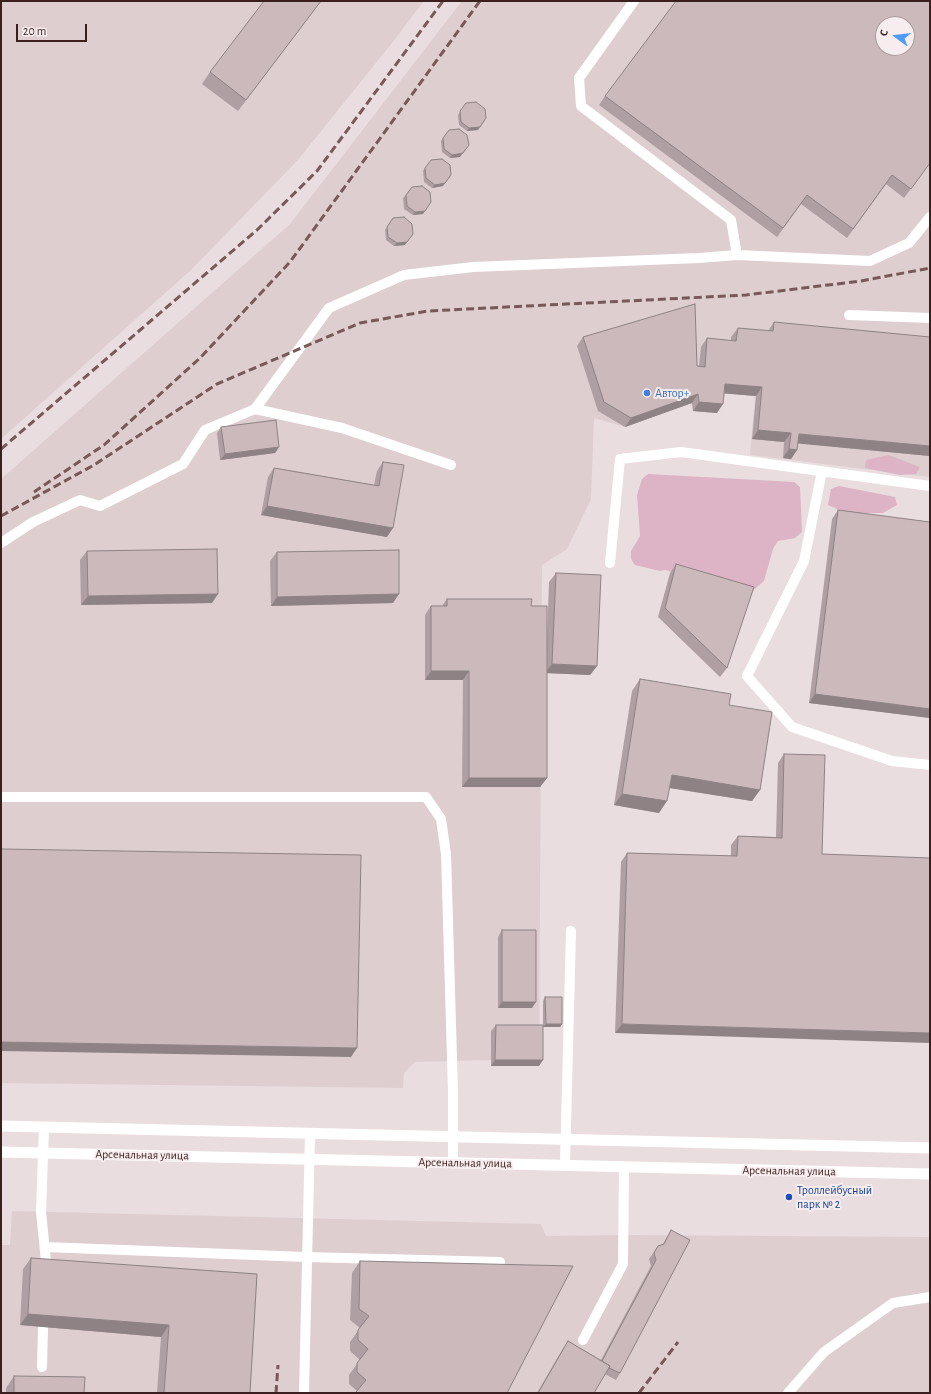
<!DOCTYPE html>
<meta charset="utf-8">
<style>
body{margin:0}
#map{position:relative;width:931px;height:1394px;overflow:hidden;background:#eadddf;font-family:"Alegreya Sans",sans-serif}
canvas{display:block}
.frame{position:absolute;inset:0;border:2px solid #3a1f1e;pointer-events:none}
.north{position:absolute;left:875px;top:16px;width:40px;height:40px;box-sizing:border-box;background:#f7edef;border:1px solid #ab9b9b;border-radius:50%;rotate:285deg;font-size:11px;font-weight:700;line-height:16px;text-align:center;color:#3a1f1e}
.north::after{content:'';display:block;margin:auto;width:14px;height:18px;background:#4c9af9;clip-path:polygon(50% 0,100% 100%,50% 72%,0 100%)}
.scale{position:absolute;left:16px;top:24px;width:71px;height:18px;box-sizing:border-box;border:2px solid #3a1f1e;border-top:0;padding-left:5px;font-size:12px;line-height:14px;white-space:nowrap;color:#3a1f1e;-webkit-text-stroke:3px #f7edef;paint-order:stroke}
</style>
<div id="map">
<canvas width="931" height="1394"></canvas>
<div class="frame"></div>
<div class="north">С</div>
<div class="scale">20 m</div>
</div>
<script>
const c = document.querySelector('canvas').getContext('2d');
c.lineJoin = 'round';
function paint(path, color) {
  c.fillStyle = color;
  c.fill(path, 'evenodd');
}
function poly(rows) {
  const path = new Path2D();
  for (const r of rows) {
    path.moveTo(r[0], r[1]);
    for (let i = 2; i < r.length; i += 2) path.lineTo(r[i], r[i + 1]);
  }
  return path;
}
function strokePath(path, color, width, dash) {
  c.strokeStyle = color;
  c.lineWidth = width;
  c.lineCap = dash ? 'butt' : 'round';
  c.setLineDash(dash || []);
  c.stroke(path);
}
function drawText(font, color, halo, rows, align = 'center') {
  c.font = font + ' "Alegreya Sans",sans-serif';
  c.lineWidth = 4;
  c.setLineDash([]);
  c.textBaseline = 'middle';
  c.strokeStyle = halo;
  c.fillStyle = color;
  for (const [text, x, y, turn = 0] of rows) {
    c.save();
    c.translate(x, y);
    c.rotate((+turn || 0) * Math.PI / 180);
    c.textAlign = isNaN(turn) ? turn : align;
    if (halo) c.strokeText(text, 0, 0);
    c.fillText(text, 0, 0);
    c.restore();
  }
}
const built = poly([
 [1,1,424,1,392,43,297,161,191,270,1,439],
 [462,1,930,1,930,477,750,455,755,396,719,393,717,413,693,411,691,403,625,427,594,418,591,499,567,549,542,565,539,1066,491,1066,491,1060,415,1062,404,1073,403,1088,1,1083,1,479,290,224],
 [883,24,907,24,907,48,883,48],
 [12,1211,541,1224,546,1236,623,1235,930,1237,930,1393,1,1393,1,1245,10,1245]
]);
const green = poly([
 [888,455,920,467,916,474,900,475,865,468,866,460],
 [648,474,794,482,800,487,802,532,795,538,778,541,773,549,764,581,750,593,665,570,660,571,635,565,631,559,631,551,640,536,637,495,642,479],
 [839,486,895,497,897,505,883,513,846,513,828,505,831,489]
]);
const service = poly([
 [634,1,579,78,581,106,731,220,737,255],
 [849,315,930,318],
 [255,409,329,308,404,275,473,267,699,258,737,255,870,261,909,243,930,217],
 [822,471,804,561,747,676,792,727,892,761,930,765],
 [1,543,33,522,80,500,100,506,183,464,205,430,255,409,342,428,451,465],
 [610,563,620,459,681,452,930,486],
 [1,797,426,797,441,819,446,854,453,1092,453,1163],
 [44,1127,41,1212,47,1271],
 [565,1165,571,931],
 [45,1247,306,1257,500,1262],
 [583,1340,623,1264,624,1167],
 [42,1367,43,1327],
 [304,1393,310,1133],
 [788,1393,824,1352,893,1303,930,1297]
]);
const tertiary = poly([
 [1,1126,930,1148],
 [1,1152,930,1174]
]);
const rail = poly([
 [1,449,257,230,317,171,443,1],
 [34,492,104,445,200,358,290,262,480,1],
 [1,516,94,465,217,384,360,323,428,311,746,295,861,281,930,268],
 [276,1393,278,1365],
 [639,1393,678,1342]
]);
const wall = poly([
 [321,1,238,111,202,84,210,72],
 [605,96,930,163,904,198,886,184,847,238,801,204,777,237,599,105],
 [466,103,478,130,467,131,459,125,458,115],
 [443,138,460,157,450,158,442,152,441,141],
 [425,168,443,186,432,188,424,182,423,171],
 [406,195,423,214,413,215,404,209,403,198],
 [393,218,405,245,394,246,386,240,385,230],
 [774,322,930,456,798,443,797,450,791,459,783,458,784,442,752,439,756,396,724,393,717,413,693,411,692,403,625,427,598,411,577,346,583,337,699,366,701,347,707,338,731,341,731,337,738,328,768,331],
 [221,427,279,447,275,453,220,460,217,433],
 [383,462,387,537,261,515,268,477,274,468,374,485,377,471],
 [838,510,930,718,809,703,832,519],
 [87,551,212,603,81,605,80,560],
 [277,552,393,603,271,606,270,561],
 [676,564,727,668,720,677,658,617,670,573],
 [556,573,597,666,590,675,547,673,547,778,540,787,462,787,463,680,425,680,425,615,431,606,442,606,447,599,531,606,547,638,549,582],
 [640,679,729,705,760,790,752,801,670,788,659,813,614,805,632,691],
 [784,754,822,854,615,1033,621,862,627,853,731,856,731,845,738,836,776,837,778,763],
 [502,930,532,1008,498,1008,498,937],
 [545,997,562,1024,560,1027,543,1027,543,1001],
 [496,1025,539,1066,491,1066,491,1031],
 [671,1230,620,1373,616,1380,605,1374,594,1393,537,1393,562,1350,568,1341,601,1360,651,1266,649,1259,658,1246,663,1244],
 [31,1258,257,1274,250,1393,157,1393,161,1337,20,1325,23,1269],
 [360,1261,507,1393,356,1393,357,1391,349,1384,349,1375,360,1360,350,1351,350,1342,360,1328,350,1320,352,1273],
 [14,1376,84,1393,6,1393,6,1388]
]);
const shadedWall = poly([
 [486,118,478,130,467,131,469,128],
 [469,145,460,157,450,158,452,155],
 [451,175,443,186,432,188,435,185],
 [431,202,423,214,413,215,415,212],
 [413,234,405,245,394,246,397,243],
 [725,384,762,387,756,396,719,393],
 [698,394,692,403,625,427,631,418],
 [699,402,723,404,717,413,693,411],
 [758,430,791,433,784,442,752,439],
 [799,434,930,446,930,456,793,443],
 [279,447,275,453,220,460,225,454],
 [789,449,797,450,791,459,783,458],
 [267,506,393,528,387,537,261,515],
 [218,594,212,603,81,605,88,596],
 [399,594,393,603,271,606,277,597],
 [552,664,597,666,590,675,545,673],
 [431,671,469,671,463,680,425,680],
 [815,694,930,709,930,718,809,703],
 [672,775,760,790,752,801,663,787],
 [469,778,547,778,540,787,462,787],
 [622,794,667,801,659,813,614,805],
 [502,1002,536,1002,532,1008,498,1008],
 [546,1024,562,1024,560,1027,543,1027],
 [622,1024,930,1033,930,1043,615,1033],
 [1,1042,357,1048,351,1057,1,1051],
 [495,1060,543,1060,539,1066,491,1066],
 [28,1314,169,1325,161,1337,20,1325]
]);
const building = poly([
 [264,1,321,1,246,100,210,72,264,1],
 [676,1,930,1,930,163,911,189,892,175,853,229,807,195,783,228,605,96,676,1],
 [883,24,907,24,907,48,883,48,883,24],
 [476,102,485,109,486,118,480,127,469,128,461,122,460,111,466,103,476,102],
 [459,129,467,135,469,145,463,153,452,155,444,149,443,138,449,130,459,129],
 [442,159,450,165,451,175,445,183,435,185,426,178,425,168,431,160,442,159],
 [422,186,430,192,431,202,425,211,415,212,407,206,406,195,412,187,422,186],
 [404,217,412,224,413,234,407,242,397,243,388,237,387,227,393,218,404,217],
 [695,304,697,366,705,367,707,338,736,341,738,328,773,331,774,322,930,337,930,446,799,434,797,450,789,449,791,433,758,430,762,387,725,384,723,404,699,402,698,394,631,418,604,402,583,337,695,304],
 [276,420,279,447,225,454,221,427,276,420],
 [383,462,404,465,393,528,267,506,274,468,379,486,383,462],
 [838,510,930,522,930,709,815,694,838,510],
 [217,549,218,594,88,596,87,551,217,549],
 [399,550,399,594,277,597,277,552,399,550],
 [676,564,754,587,727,668,665,608,676,564],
 [556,573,601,575,597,666,552,664,556,573],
 [447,599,532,599,531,606,547,606,547,778,469,778,469,671,431,671,431,606,447,606,447,599],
 [640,679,731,694,729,705,772,712,760,790,672,775,667,801,622,794,640,679],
 [784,754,825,755,822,854,930,858,930,1033,622,1024,627,853,737,856,738,836,782,838,784,754],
 [1,849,361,855,357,1048,1,1042,1,849],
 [502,930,536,930,536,1002,502,1002,502,930],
 [545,997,562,997,562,1024,546,1024,545,997],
 [496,1025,543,1025,543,1060,495,1060,496,1025],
 [671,1230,690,1240,620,1373,609,1368,610,1366,602,1361,656,1260,654,1253,658,1246,664,1244,671,1230],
 [31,1258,257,1274,250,1393,164,1393,169,1325,28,1314,31,1258],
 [360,1261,573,1266,507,1393,356,1393,356,1392,366,1380,357,1372,357,1363,368,1349,358,1340,358,1330,369,1316,359,1309,360,1261],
 [568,1341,610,1366,594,1393,538,1393,568,1341],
 [14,1376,85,1377,84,1393,14,1393,14,1376]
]);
const markers = [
 [647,393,4,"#3f7fe0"],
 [789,1197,4,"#1a4fb4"]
];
const shopNames = [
 ["Автор+",655,393]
];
const streetNames = [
 ["Арсенальная улица",142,1155,1],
 ["Арсенальная улица",465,1163,1],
 ["Арсенальная улица",789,1171,1]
];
const transitNames = [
 ["Троллейбусный",797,1190],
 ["парк № 2",797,1204]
];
paint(built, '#deced0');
paint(green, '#ddb4c5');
strokePath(service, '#fff', 10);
strokePath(tertiary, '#fff', 11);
strokePath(rail, '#765958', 3, [8, 4]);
paint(wall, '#af9fa2');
paint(shadedWall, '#8e8284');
paint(building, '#cbb9bc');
strokePath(building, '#8e8284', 1);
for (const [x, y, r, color] of markers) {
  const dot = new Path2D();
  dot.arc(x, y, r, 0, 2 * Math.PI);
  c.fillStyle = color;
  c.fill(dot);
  strokePath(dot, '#f7edef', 1.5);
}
drawText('12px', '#366cbe', '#f7edef', shopNames, 'left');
drawText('12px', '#3a1f1e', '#f7edef', streetNames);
drawText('12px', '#164399', '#f7edef', transitNames, 'left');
</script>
